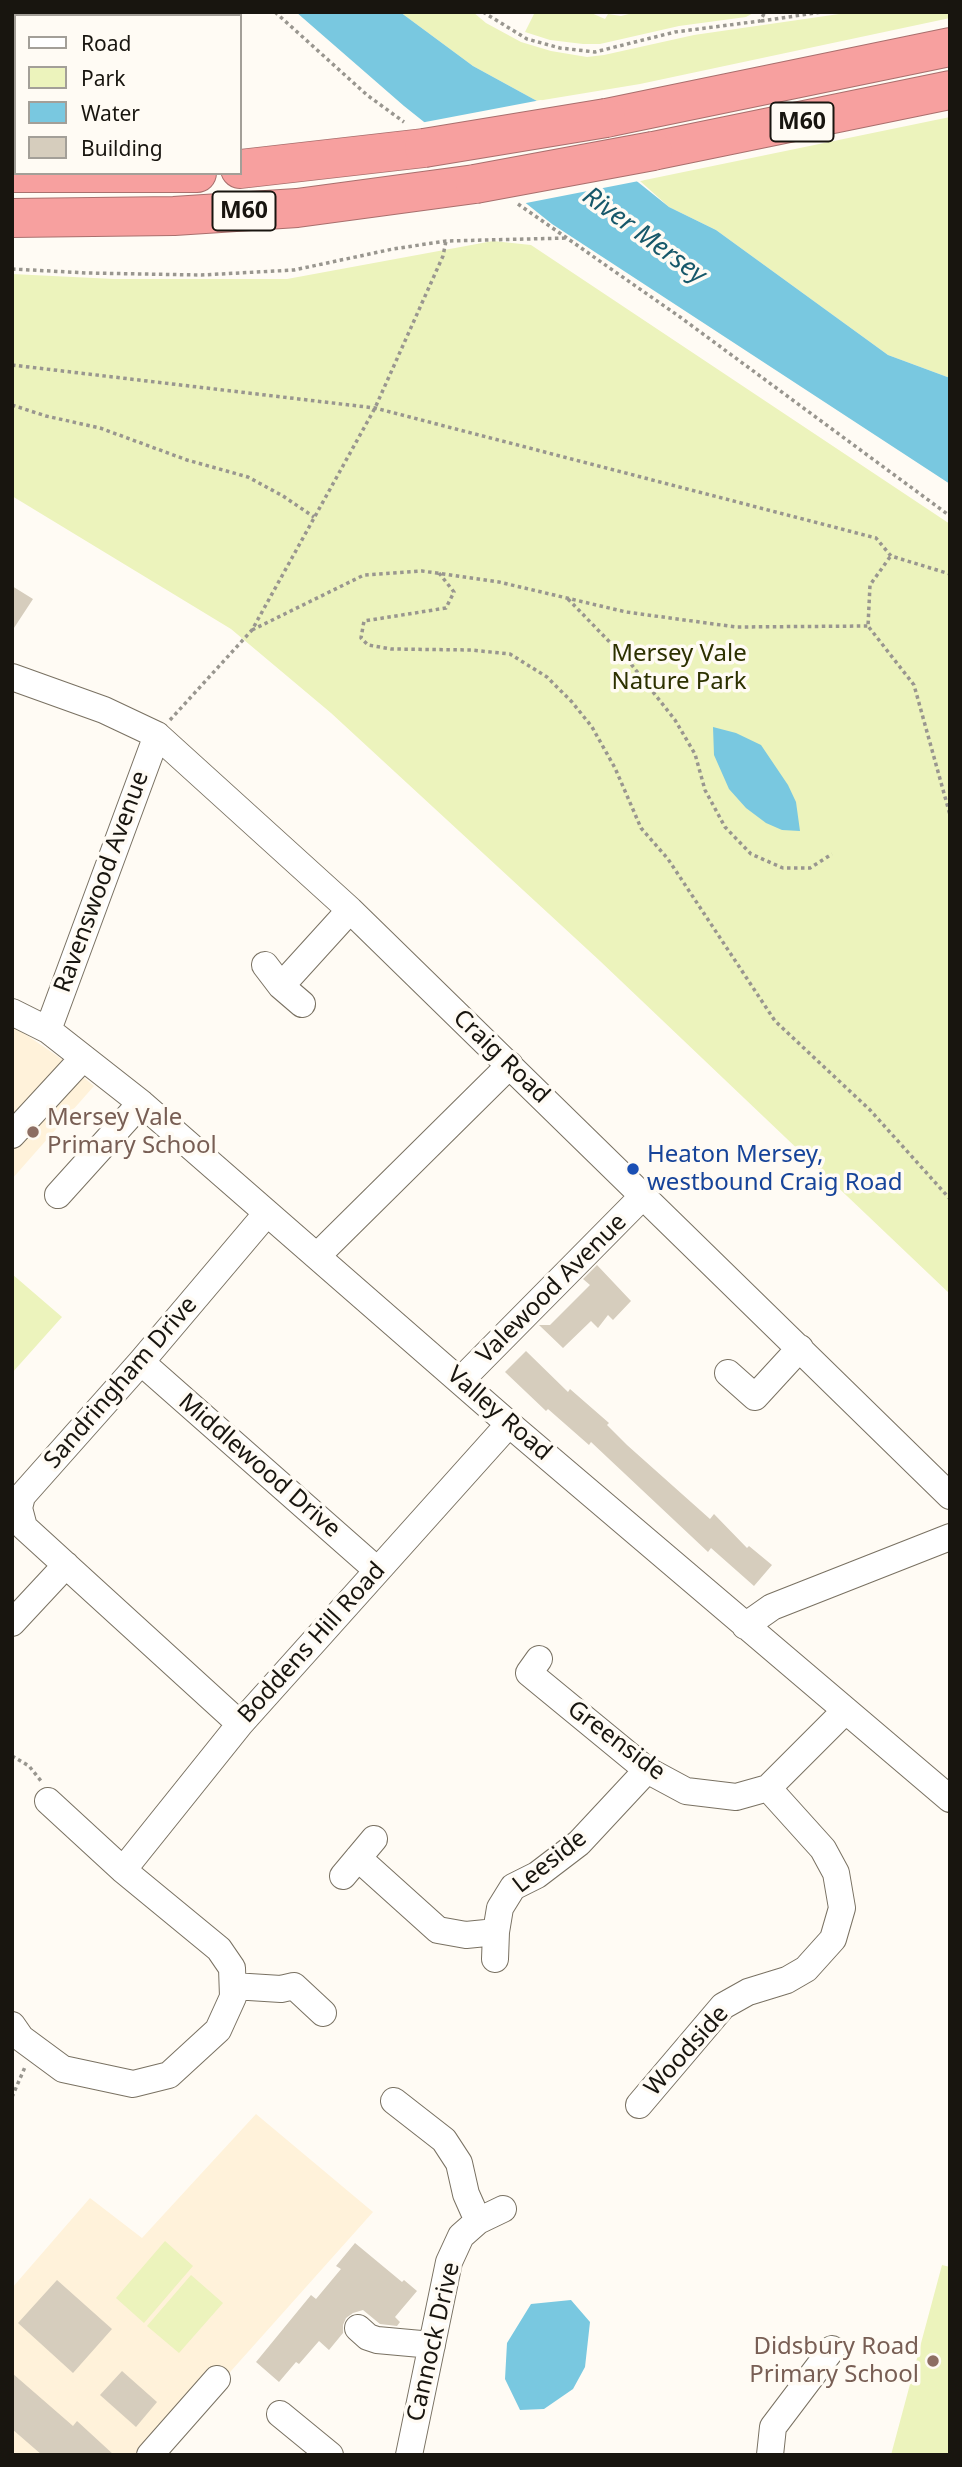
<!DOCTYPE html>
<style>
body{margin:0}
#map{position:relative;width:962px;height:2467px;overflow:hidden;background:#fffbf4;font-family:"Noto Sans",sans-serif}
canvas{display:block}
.frame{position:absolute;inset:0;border:14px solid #18150f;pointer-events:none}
.legend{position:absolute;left:14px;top:14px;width:228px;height:161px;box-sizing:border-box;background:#fffbf4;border:2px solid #a39f98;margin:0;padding:9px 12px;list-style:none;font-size:21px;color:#18150f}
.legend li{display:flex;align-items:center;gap:14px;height:35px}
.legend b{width:35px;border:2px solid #a39f98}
</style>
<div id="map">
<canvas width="962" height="2467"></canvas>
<div class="frame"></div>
<ul class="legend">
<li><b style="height:9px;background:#fff"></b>Road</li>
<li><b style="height:19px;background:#ecf3bc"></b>Park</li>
<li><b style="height:19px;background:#79c8e0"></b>Water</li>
<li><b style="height:19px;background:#d6cdbd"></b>Building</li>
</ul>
</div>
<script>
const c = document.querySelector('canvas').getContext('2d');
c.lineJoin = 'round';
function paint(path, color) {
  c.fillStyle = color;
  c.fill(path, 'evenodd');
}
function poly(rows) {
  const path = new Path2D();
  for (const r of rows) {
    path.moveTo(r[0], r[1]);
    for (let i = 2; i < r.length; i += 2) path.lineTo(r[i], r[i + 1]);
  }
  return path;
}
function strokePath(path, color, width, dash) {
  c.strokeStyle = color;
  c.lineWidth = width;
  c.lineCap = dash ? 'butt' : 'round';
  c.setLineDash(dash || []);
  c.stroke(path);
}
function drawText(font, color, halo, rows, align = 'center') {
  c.font = font + ' "Noto Sans",sans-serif';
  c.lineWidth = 7;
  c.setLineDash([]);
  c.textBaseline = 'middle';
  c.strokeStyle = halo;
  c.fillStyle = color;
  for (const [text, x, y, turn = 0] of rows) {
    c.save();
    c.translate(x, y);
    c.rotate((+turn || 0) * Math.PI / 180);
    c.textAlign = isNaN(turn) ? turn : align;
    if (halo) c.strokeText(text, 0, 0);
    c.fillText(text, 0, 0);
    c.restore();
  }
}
const built = poly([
 [12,12,150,12,150,16,16,16,16,115,12,115],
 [12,1025,63,1060,94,1086,12,1179],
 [256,2114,373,2212,156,2455,12,2455,12,2288,90,2198,142,2238]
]);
const green = poly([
 [400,12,473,12,486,23,521,42,551,51,587,57,604,55,694,35,853,12,950,12,950,18,640,84,537,101,473,66],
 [535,12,589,12,605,19,608,14,621,16,637,12,755,12,746,17,679,26,600,44,583,44,550,40,525,32],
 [950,117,950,378,888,355,716,230,669,207,640,181],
 [493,241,531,245,950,524,950,1294,600,961,331,713,231,629,12,496,12,274,114,279,287,279],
 [12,1274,62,1317,12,1373],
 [165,2241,193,2266,144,2323,116,2298],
 [942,2265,950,2267,950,2455,891,2455],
 [191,2275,223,2303,179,2353,147,2326]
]);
const water = poly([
 [296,12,400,12,473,66,537,101,669,207,716,230,888,355,950,378,950,484,552,224,404,106],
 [713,727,736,733,761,745,788,785,796,802,800,831,782,830,766,823,746,808,729,789,714,755],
 [571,2300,590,2322,585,2367,573,2389,544,2409,520,2410,505,2379,507,2343,531,2304]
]);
const pier = poly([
 [541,100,644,180,521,204,420,123]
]);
const building = poly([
 [12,586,33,599,12,631],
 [597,1265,631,1301,613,1320,608,1315,598,1328,591,1321,563,1348,539,1325,550,1325,590,1285,583,1279],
 [526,1351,568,1392,570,1389,609,1423,607,1425,627,1445,710,1519,714,1514,747,1548,749,1546,772,1565,754,1586,711,1548,708,1552,591,1442,589,1445,548,1409,546,1411,505,1372],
 [355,2243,402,2282,404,2280,417,2291,395,2317,400,2322,397,2326,380,2324,363,2310,353,2313,346,2318,343,2325,343,2333,329,2350,319,2341,299,2364,296,2362,279,2382,256,2362,311,2295,316,2299,341,2269,336,2266],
 [57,2280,112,2329,73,2373,18,2323],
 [122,2371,157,2402,136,2427,100,2395],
 [12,2373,73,2426,77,2421,114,2455,42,2455,12,2429]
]);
const path = poly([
 [275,12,367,95,404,122],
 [483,12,527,39,560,48,595,52,675,32,760,21,765,12],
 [761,21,822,12],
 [518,204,680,317,950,516],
 [12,269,87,273,201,275,294,270,393,249,446,241,567,238],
 [12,365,375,408,876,538,891,556,950,574],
 [12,405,46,416,100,428,187,460,248,477,283,496,314,517],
 [890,557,870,585,868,626,914,685,950,815],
 [439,573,454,592,446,608,364,621,361,638,368,645,391,649,471,650,510,654,547,677,572,702,592,727,615,768,641,828,668,859,775,1021,870,1110,950,1199],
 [568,599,631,664,675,720,695,754,705,790,725,827,751,854,783,868,810,868,832,854],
 [252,630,364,575,422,571,499,582,626,612,736,627,868,626],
 [170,720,252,630,375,408,443,256,446,241],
 [12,1756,29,1766,41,1781],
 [12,2097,25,2067]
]);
const minor = poly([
 [12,677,104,710,157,735,350,910,950,1496],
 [265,965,281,986,302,1004],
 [281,986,350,910],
 [12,1012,48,1030,141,1103,509,1424,950,1799],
 [48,1030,157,735],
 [12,1135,83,1058],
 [58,1195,141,1103],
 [317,1256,510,1065],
 [141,1362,377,1570],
 [728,1373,755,1397,800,1348],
 [460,1381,643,1196],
 [12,1623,66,1565],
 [745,1626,772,1607,950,1537],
 [539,1659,529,1673,647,1770,686,1791,736,1797,768,1788,845,1711],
 [240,1724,24,1527,19,1508,22,1496,141,1362,267,1213],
 [358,1858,438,1930,466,1935,496,1932,500,1908,513,1887,537,1875,579,1843,647,1770],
 [123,1870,240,1724,509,1424],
 [343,1876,374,1839],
 [495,1959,496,1932],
 [233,1986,281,1989,294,1986,323,2013],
 [12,2025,21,2038,63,2069,133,2084,169,2075,218,2030,233,1997,232,1968,219,1949,123,1870,48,1801],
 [394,2101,444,2140,459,2163,466,2194,478,2221,461,2236,449,2262,409,2455],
 [639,2105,723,2006,748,1992,787,1980,806,1969,833,1939,842,1908,836,1873,823,1849,768,1788],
 [478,2221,503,2209],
 [358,2328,368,2337,377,2340,432,2345],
 [280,2414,330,2455],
 [150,2455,217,2379],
 [770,2455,773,2427,832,2349]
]);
const highway = poly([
 [606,118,950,47],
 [653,151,950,90],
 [240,169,424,148],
 [12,173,197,173],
 [12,218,174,216,297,208,475,184]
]);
const highwayBridge = poly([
 [424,148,606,118],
 [475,184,653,151]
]);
const markers = [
 [33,1132,7,"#8d6e63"],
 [633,1169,7,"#1a4fb4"],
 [933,2361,7,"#8d6e63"]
];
const shields = [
 [802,122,63],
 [244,211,63]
];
const shieldNames = [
 ["M60",802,122],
 ["M60",244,211]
];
const parkNames = [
 ["Mersey Vale",679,654],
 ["Nature Park",679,682]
];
const streetNames = [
 ["Ravenswood Avenue",102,882,-70],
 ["Craig Road",501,1057,44],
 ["Valewood Avenue",552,1289,-45],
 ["Sandringham Drive",121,1383,-49],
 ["Valley Road",499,1414,41],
 ["Middlewood Drive",259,1466,41],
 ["Boddens Hill Road",312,1643,-48],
 ["Greenside",616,1741,37],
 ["Leeside",550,1862,-38],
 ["Woodside",687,2051,-48],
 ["Cannock Drive",434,2342,-77]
];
const educationNames = [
 ["Mersey Vale",47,1118],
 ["Primary School",47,1146],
 ["Didsbury Road",919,2347,"right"],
 ["Primary School",919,2375,"right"]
];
const transitNames = [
 ["Heaton Mersey,",647,1155],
 ["westbound Craig Road",647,1183]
];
const waterNames = [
 ["River Mersey",644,236,36]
];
paint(built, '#fff2da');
paint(green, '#ecf3bc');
paint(water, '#79c8e0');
paint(pier, '#fffbf4');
paint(building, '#d6cdbd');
strokePath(minor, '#797162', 28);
strokePath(highway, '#a96f6d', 40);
strokePath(path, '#99968f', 3.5, [3.5, 3.5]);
strokePath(minor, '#fff', 26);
strokePath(highway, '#f7a09f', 38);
strokePath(highwayBridge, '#a96f6d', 40, []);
strokePath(highwayBridge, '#f7a09f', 38);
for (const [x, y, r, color] of markers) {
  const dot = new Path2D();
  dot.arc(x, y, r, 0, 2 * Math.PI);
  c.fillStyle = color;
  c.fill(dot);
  strokePath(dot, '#fffbf4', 2.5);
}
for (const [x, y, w] of shields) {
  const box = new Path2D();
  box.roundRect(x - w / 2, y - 19.5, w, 39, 5);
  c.fillStyle = '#fffbf4';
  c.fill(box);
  strokePath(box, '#18150f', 2);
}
drawText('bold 23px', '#18150f', null, shieldNames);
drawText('24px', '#2d3100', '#fffbf4', parkNames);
drawText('24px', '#18150f', '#fffbf4', streetNames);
drawText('24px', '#785e54', '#fffbf4', educationNames, 'left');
drawText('24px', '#164399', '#fffbf4', transitNames, 'left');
drawText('italic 26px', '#17586a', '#fffbf4', waterNames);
</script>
